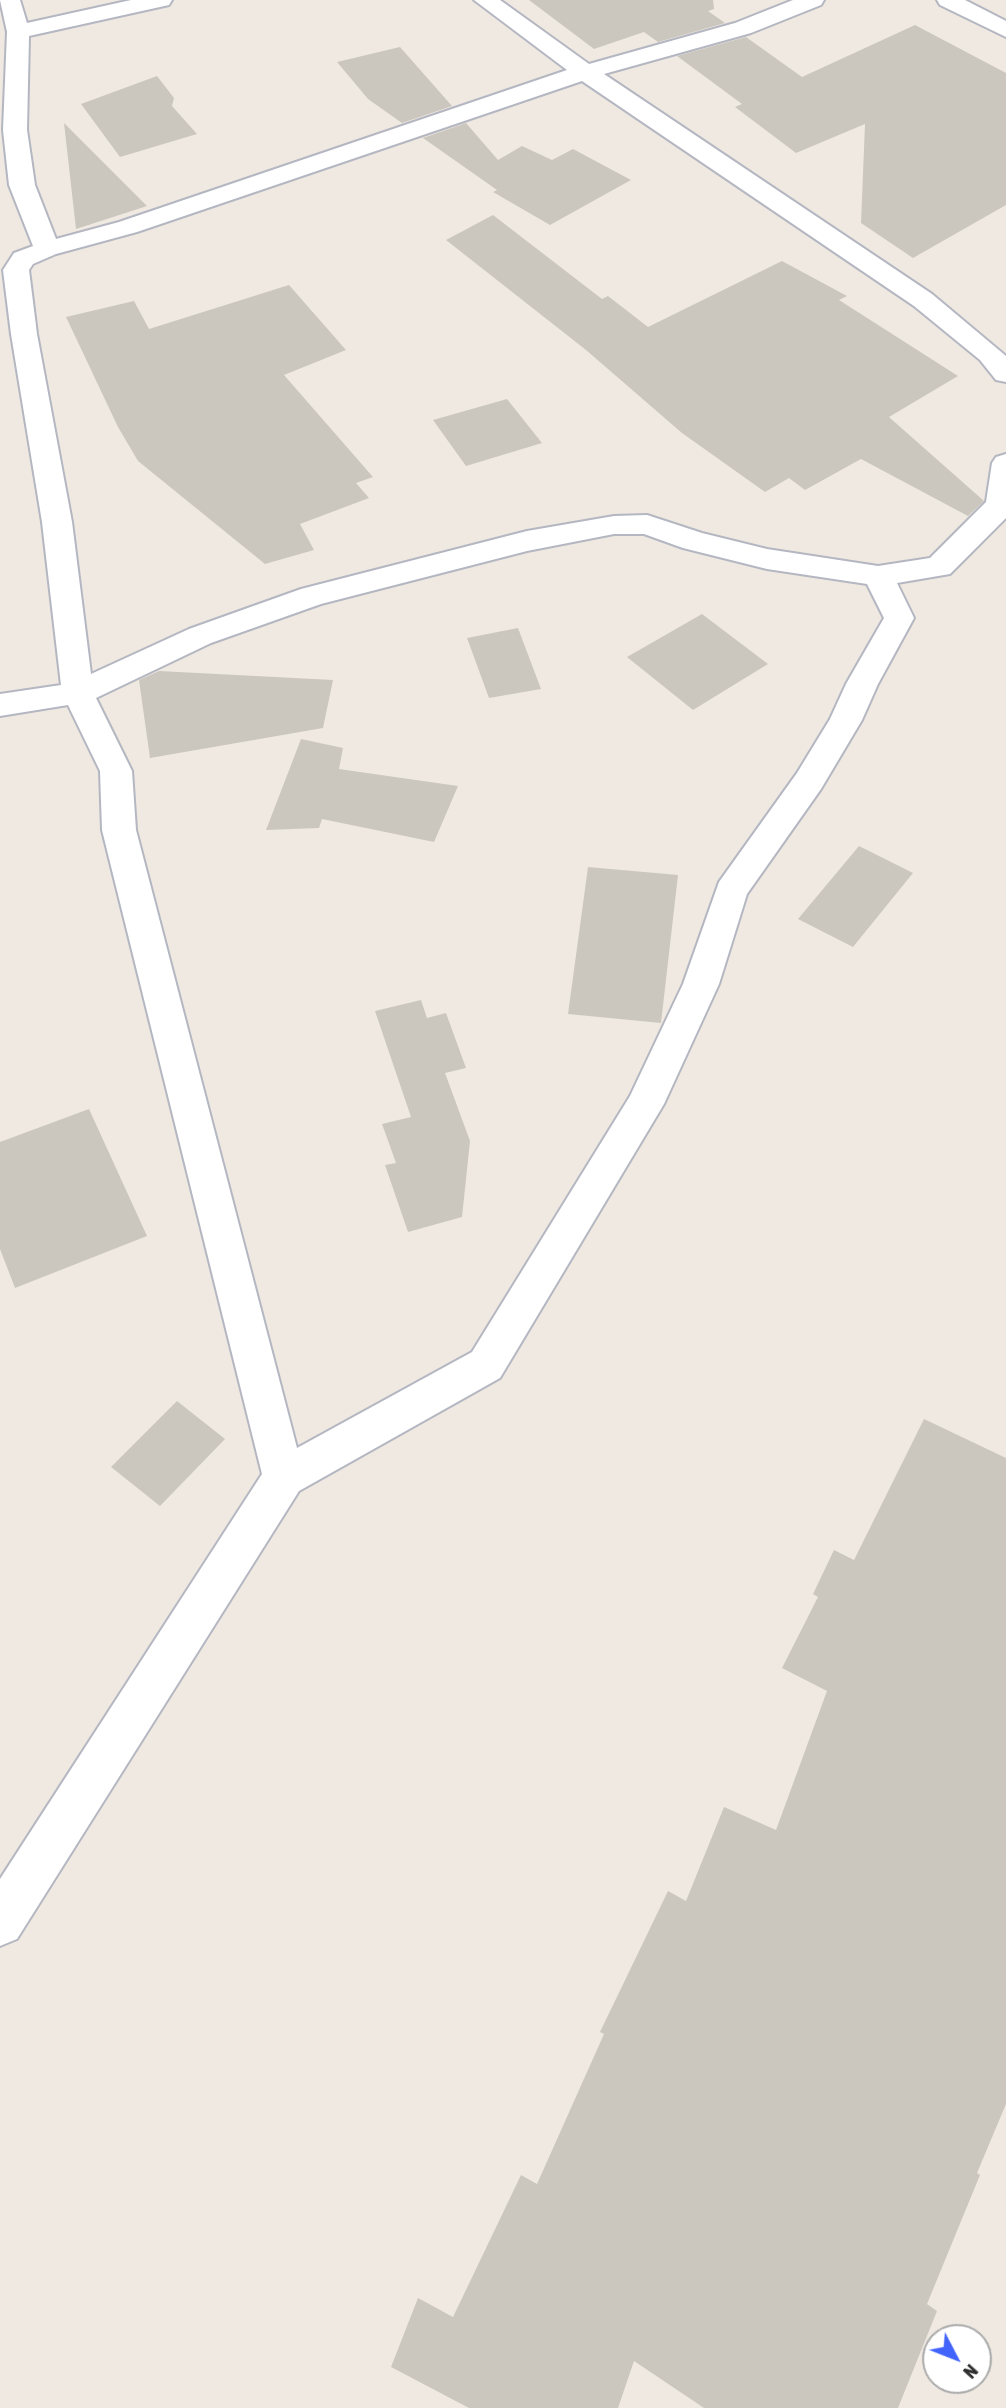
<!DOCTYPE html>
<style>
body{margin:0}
#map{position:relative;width:1006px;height:2408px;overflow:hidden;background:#efe9e1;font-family:"Asap Condensed",sans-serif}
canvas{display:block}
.north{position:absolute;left:922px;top:2324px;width:70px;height:70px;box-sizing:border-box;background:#fff;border:2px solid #ababab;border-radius:50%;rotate:132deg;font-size:19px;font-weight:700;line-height:28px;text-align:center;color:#2e2e2e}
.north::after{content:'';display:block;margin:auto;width:24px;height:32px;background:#4264fb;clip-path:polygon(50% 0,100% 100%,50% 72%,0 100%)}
</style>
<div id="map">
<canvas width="1006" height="2408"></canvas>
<div class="north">N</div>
</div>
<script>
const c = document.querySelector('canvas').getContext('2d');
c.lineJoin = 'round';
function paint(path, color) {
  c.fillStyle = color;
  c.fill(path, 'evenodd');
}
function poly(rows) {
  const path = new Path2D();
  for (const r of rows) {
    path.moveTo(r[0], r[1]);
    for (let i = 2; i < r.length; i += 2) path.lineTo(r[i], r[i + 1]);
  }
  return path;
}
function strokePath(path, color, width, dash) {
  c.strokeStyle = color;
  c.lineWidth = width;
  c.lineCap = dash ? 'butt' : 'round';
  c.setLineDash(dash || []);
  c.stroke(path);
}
const building = poly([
 [529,0,713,0,714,9,708,11,725,23,658,42,644,32,594,49],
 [915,25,1006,73,1006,205,913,258,861,223,865,124,796,153,735,107,742,104,677,56,746,37,802,77],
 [400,47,452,106,402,123,368,99,337,62],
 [157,76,174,98,172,106,197,134,120,157,81,104],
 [64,123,147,206,76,229],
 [466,123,498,160,522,146,552,160,573,149,631,180,550,225,493,192,497,190,423,138],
 [493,215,602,299,608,296,648,327,782,261,847,296,839,300,958,376,889,417,984,501,968,516,861,459,805,490,789,478,765,492,682,433,586,350,446,240],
 [289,285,346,350,284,375,373,477,356,483,369,498,300,524,314,550,265,564,138,461,118,427,66,317,134,301,149,329],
 [507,399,542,443,466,466,433,420],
 [702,614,768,664,693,710,627,657],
 [518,628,541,689,489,698,467,638],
 [159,671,333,680,323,728,150,758,139,680],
 [301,739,343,748,339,769,458,786,434,842,322,819,319,828,266,830],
 [859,846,913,873,853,947,798,919],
 [588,867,678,875,661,1023,568,1014],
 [421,1000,427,1018,446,1013,466,1068,445,1073,470,1141,462,1217,408,1232,385,1165,396,1163,382,1124,411,1117,375,1011],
 [89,1109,147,1236,15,1288,0,1249,0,1142],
 [177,1401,225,1439,160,1506,111,1467],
 [924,1419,1006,1458,1006,2104,977,2173,980,2175,927,2304,937,2311,898,2408,704,2408,634,2361,618,2408,469,2408,391,2367,418,2298,453,2317,521,2175,537,2184,604,2034,600,2032,668,1891,686,1901,724,1807,776,1830,827,1691,782,1668,818,1597,813,1594,834,1550,854,1560]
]);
const minor = poly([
 [0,0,20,0,27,23,131,0,172,0,169,5,29,36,27,130,35,185,56,239,119,222,567,70,474,0,500,0,589,64,735,23,793,0,824,0,821,5,751,33,604,74,932,294,1006,356,1006,382,996,380,980,360,914,306,582,81,137,232,56,254,33,264,29,270,37,334,72,522,91,674,189,629,301,589,527,531,614,516,647,515,702,533,767,549,878,566,930,558,986,502,992,463,996,457,1006,454,1006,518,950,574,897,583,914,618,878,684,862,720,821,789,747,894,719,984,664,1104,500,1378,299,1491,17,1939,0,1946,0,1879,262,1474,102,830,100,771,68,705,0,716,0,694,61,685,42,522,11,334,3,270,14,253,33,246,9,185,3,130,7,32,0,0],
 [614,534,644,534,683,548,767,569,867,584,884,618,846,684,830,719,797,773,719,882,683,984,630,1096,472,1352,297,1448,136,830,132,771,96,698,211,643,321,604,527,551,614,534],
 [937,0,965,0,1006,21,1006,37,940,5,937,0]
]);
paint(building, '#cbc7bf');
strokePath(minor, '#b4b7c1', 4);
paint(minor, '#fff');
</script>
